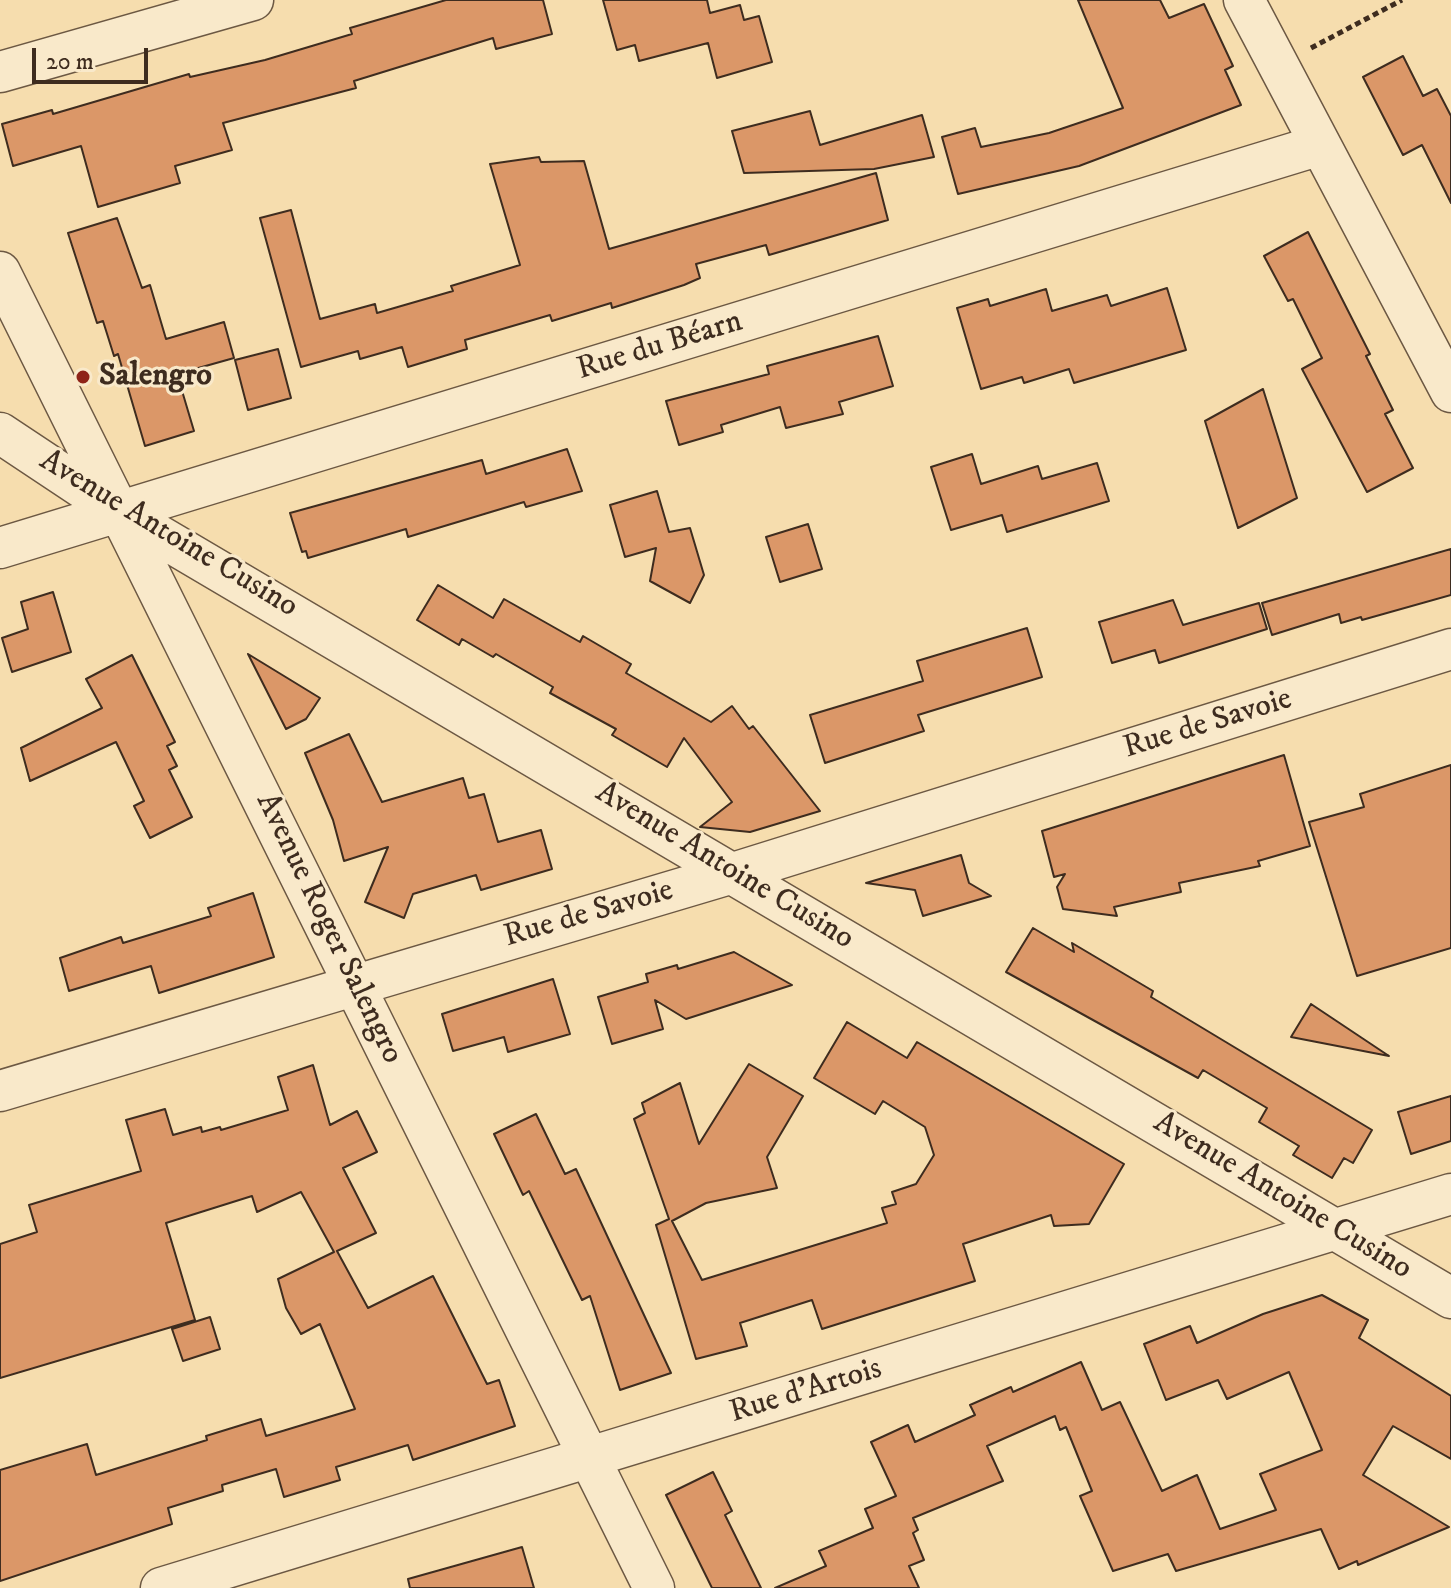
<!DOCTYPE html>
<meta charset="utf-8">
<style>
body{margin:0}
#map{position:relative;width:1451px;height:1588px;overflow:hidden;background:#f6ddae;font-family:"IM FELL DW Pica",serif}
canvas{display:block}
.scale{position:absolute;left:32px;top:48px;width:116px;height:36px;box-sizing:border-box;border:4px solid #3e2c1f;border-top:0;padding-left:10px;font-size:24px;line-height:28px;white-space:nowrap;color:#3e2c1f;-webkit-text-stroke:6px #f9e9ca;paint-order:stroke}
</style>
<div id="map">
<canvas width="1451" height="1588"></canvas>
<div class="scale">20 m</div>
</div>
<script>
const c = document.querySelector('canvas').getContext('2d');
c.lineJoin = 'round';
function paint(path, color) {
  c.fillStyle = color;
  c.fill(path, 'evenodd');
}
function poly(rows) {
  const path = new Path2D();
  for (const r of rows) {
    path.moveTo(r[0], r[1]);
    for (let i = 2; i < r.length; i += 2) path.lineTo(r[i], r[i + 1]);
  }
  return path;
}
function strokePath(path, color, width, dash) {
  c.strokeStyle = color;
  c.lineWidth = width;
  c.lineCap = dash ? 'butt' : 'round';
  c.setLineDash(dash || []);
  c.stroke(path);
}
function drawText(font, color, halo, rows, align = 'center') {
  c.font = font + ' "IM FELL DW Pica",serif';
  c.lineWidth = 6;
  c.setLineDash([]);
  c.textBaseline = 'middle';
  c.strokeStyle = halo;
  c.fillStyle = color;
  for (const [text, x, y, turn = 0] of rows) {
    c.save();
    c.translate(x, y);
    c.rotate((+turn || 0) * Math.PI / 180);
    c.textAlign = isNaN(turn) ? turn : align;
    if (halo) c.strokeText(text, 0, 0);
    c.fillText(text, 0, 0);
    c.restore();
  }
}
const building = poly([
 [446,0,543,0,552,34,496,49,493,38,354,81,356,88,223,123,232,150,175,166,180,183,98,207,81,146,13,166,2,124,52,110,53,114,189,74,190,77,265,60,352,34,350,28,446,0],
 [603,0,707,0,710,13,740,5,744,20,759,16,772,62,717,78,708,43,639,61,635,45,617,50,603,0],
 [1078,0,1160,0,1169,18,1204,4,1233,66,1225,70,1241,105,1079,166,958,194,942,137,975,128,981,147,1049,133,1123,108,1078,0],
 [1403,56,1423,96,1437,89,1451,116,1451,203,1422,145,1403,155,1363,77,1403,56],
 [810,111,820,145,922,115,934,157,874,169,744,173,732,131,810,111],
 [539,157,541,162,584,161,609,249,876,173,888,220,769,255,766,245,696,264,700,278,684,285,612,308,611,303,552,321,550,315,465,340,467,349,408,367,402,347,360,359,358,351,301,367,260,218,291,210,320,319,375,304,377,313,453,291,451,286,520,265,490,164,539,157],
 [117,218,142,288,150,285,166,339,224,322,234,358,177,374,194,431,145,446,118,354,114,356,103,321,97,323,68,233,117,218],
 [1308,232,1370,354,1366,356,1393,410,1385,414,1413,468,1367,492,1302,369,1322,358,1293,299,1288,301,1264,256,1308,232],
 [1167,288,1186,350,1074,383,1069,369,1024,383,1022,377,981,389,957,308,988,299,990,306,1046,289,1052,311,1107,295,1111,306,1167,288],
 [878,336,893,386,839,402,843,414,786,428,780,407,721,425,723,432,679,445,666,401,769,374,767,366,878,336],
 [278,349,291,398,248,410,235,360,278,349],
 [1263,389,1297,498,1238,528,1205,421,1263,389],
 [567,449,582,491,526,507,524,502,408,537,406,529,308,558,306,551,302,552,290,513,482,460,486,474,567,449],
 [972,454,981,484,1038,466,1042,479,1097,463,1109,501,1007,532,1002,515,951,530,931,467,972,454],
 [657,491,669,532,690,528,704,575,690,603,650,581,656,548,625,557,610,505,657,491],
 [808,524,822,569,780,582,766,537,808,524],
 [1451,549,1451,595,1362,620,1361,617,1341,623,1339,614,1272,635,1262,603,1451,549],
 [438,585,493,618,504,599,580,642,583,636,631,664,626,673,711,722,732,706,749,729,753,726,820,811,750,832,700,827,732,802,684,738,667,767,612,735,616,729,550,693,553,687,496,654,493,657,462,639,459,645,417,620,438,585],
 [53,592,71,652,12,672,2,638,28,629,21,602,53,592],
 [1173,600,1183,625,1259,603,1267,629,1159,663,1155,650,1112,663,1099,622,1173,600],
 [1027,628,1042,677,918,715,924,731,825,763,810,715,923,681,917,661,1027,628],
 [248,654,320,698,306,719,286,729,248,654],
 [132,655,175,742,167,746,177,766,169,770,192,817,150,838,134,806,144,801,116,742,30,781,21,748,102,708,86,679,132,655],
 [349,734,382,802,463,778,469,798,484,794,498,842,541,830,552,869,481,890,476,875,413,894,404,918,365,902,388,847,344,861,333,820,305,753,349,734],
 [1284,755,1310,846,1258,861,1260,866,1179,883,1181,892,1114,907,1117,916,1063,909,1057,887,1065,874,1054,877,1042,831,1284,755],
 [1451,765,1451,948,1357,976,1309,822,1364,807,1360,794,1451,765],
 [961,855,969,883,991,896,923,916,915,890,866,883,961,855],
 [253,893,274,957,159,993,151,966,69,991,60,958,121,937,123,943,211,916,208,908,253,893],
 [1033,928,1074,952,1072,943,1153,991,1151,997,1372,1130,1353,1163,1344,1158,1332,1178,1293,1155,1299,1146,1259,1122,1267,1108,1203,1070,1198,1078,1006,972,1033,928],
 [734,952,792,985,686,1019,655,1000,663,1029,612,1044,598,997,648,982,646,974,677,965,678,969,734,952],
 [553,979,570,1034,508,1052,504,1037,453,1051,442,1014,553,979],
 [1311,1004,1389,1056,1291,1037,1311,1004],
 [847,1022,907,1058,917,1042,1124,1164,1089,1224,1054,1226,1051,1215,963,1244,975,1281,822,1329,812,1300,740,1323,747,1346,696,1359,656,1225,669,1219,634,1119,645,1113,642,1103,680,1083,699,1144,749,1064,803,1096,767,1157,777,1188,706,1203,672,1221,702,1280,887,1223,882,1208,896,1204,892,1192,916,1184,934,1155,925,1127,883,1101,875,1114,814,1078,847,1022],
 [313,1065,330,1125,357,1111,377,1152,343,1168,376,1233,337,1251,368,1308,433,1276,487,1384,499,1380,515,1426,413,1460,408,1445,336,1467,340,1480,284,1497,276,1469,222,1485,223,1491,168,1508,172,1524,0,1581,0,1470,87,1444,96,1475,207,1440,206,1436,261,1419,266,1436,355,1409,320,1324,301,1334,286,1308,278,1279,334,1252,301,1192,257,1212,252,1196,166,1223,195,1320,0,1378,0,1244,37,1232,29,1205,141,1171,126,1120,165,1109,173,1135,201,1127,202,1132,220,1127,221,1130,288,1110,278,1077,313,1065],
 [1451,1096,1451,1141,1411,1154,1398,1112,1451,1096],
 [536,1114,565,1174,576,1169,671,1373,620,1390,590,1296,582,1300,529,1191,523,1195,494,1134,536,1114],
 [1322,1295,1368,1320,1359,1338,1451,1396,1451,1459,1393,1426,1363,1475,1449,1527,1358,1565,1357,1561,1339,1569,1321,1529,1176,1571,1168,1554,1113,1571,1080,1496,1092,1491,1066,1427,1060,1430,1055,1416,987,1446,1003,1481,913,1518,918,1530,913,1533,924,1560,909,1566,919,1588,775,1588,826,1566,819,1551,873,1528,865,1509,896,1496,871,1442,908,1425,915,1442,975,1415,970,1405,1011,1387,1013,1392,1081,1362,1102,1410,1120,1402,1162,1491,1197,1475,1220,1529,1276,1510,1260,1474,1322,1450,1289,1372,1227,1399,1218,1380,1166,1400,1144,1344,1190,1326,1197,1343,1263,1314,1322,1295],
 [210,1317,220,1349,183,1361,172,1329,210,1317],
 [713,1472,732,1511,725,1515,761,1588,712,1588,666,1495,713,1472],
 [522,1547,534,1588,410,1588,408,1579,522,1547]
]);
const path = poly([
 [1311,48,1402,0]
]);
const minor = poly([
 [1244,0,1451,392],
 [0,72,253,0],
 [0,272,654,1588],
 [0,433,119,512,1451,1298],
 [0,548,1320,145],
 [0,1091,733,873,1451,649],
 [161,1588,1451,1194]
]);
const markers = [
 [83,377,8,"#8f2418"]
];
const streetNames = [
 ["Rue du Béarn",660,347,-17],
 ["Avenue Antoine Cusino",168,535,31],
 ["Rue de Savoie",1208,725,-17],
 ["Avenue Antoine Cusino",724,867,31],
 ["Rue de Savoie",589,915,-16],
 ["Avenue Roger Salengro",328,929,64],
 ["Avenue Antoine Cusino",1282,1197,31],
 ["Rue d'Artois",806,1392,-17]
];
const poiNames = [
 ["Salengro",99,377]
];
paint(building, '#db9768');
strokePath(building, '#3e2c1f', 2);
strokePath(minor, '#6c5843', 43);
strokePath(path, '#3e2c1f', 5, [6, 4]);
strokePath(minor, '#f9e9ca', 40);
for (const [x, y, r, color] of markers) {
  const dot = new Path2D();
  dot.arc(x, y, r, 0, 2 * Math.PI);
  c.fillStyle = color;
  c.fill(dot);
  strokePath(dot, '#f9e9ca', 3);
}
drawText('32px', '#3e2c1f', '#f9e9ca', streetNames);
drawText('bold 32px', '#3e2c1f', '#f9e9ca', poiNames, 'left');
</script>
